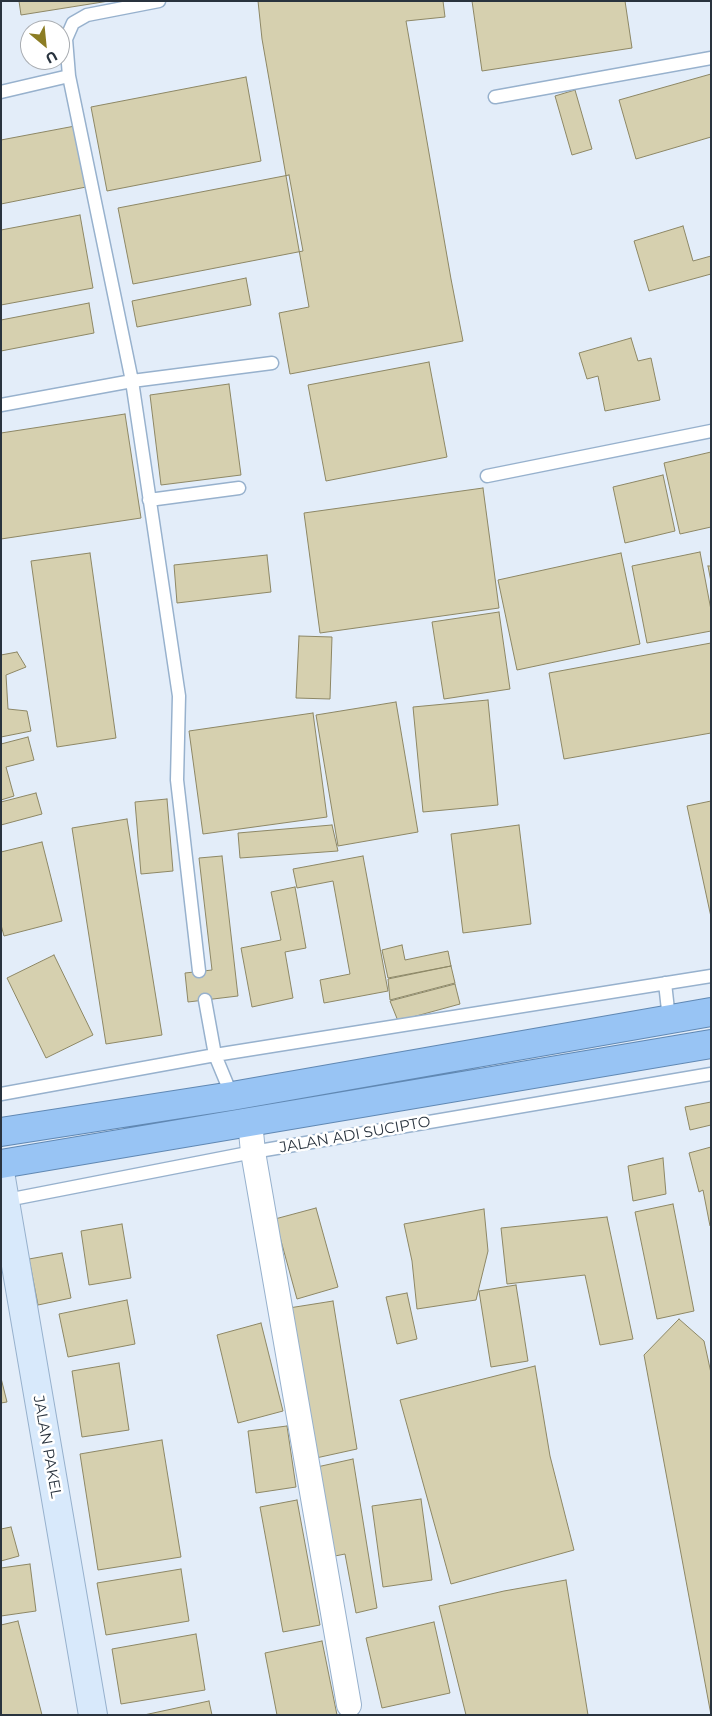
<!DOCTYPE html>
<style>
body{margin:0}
#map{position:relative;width:712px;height:1716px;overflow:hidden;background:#e3edf9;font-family:Montserrat,sans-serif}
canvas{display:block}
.frame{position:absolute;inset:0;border:2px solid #29333e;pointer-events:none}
.north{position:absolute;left:20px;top:20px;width:50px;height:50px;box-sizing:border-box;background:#fff;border:1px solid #a9adb2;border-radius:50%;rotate:152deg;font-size:14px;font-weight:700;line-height:20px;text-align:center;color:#29333e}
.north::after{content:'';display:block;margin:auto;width:18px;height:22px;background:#8c7d24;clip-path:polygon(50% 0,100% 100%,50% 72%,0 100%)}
</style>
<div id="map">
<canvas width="712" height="1716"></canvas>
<div class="frame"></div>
<div class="north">U</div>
</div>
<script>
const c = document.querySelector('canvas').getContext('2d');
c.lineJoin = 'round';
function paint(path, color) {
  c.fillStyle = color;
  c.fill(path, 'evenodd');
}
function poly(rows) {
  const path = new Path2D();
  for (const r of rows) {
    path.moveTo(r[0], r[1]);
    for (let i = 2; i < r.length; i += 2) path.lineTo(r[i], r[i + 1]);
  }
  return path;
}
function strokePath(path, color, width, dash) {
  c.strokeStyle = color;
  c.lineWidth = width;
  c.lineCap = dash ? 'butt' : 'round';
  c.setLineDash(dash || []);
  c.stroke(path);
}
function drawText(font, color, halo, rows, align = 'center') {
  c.font = font + ' Montserrat,sans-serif';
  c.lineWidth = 5;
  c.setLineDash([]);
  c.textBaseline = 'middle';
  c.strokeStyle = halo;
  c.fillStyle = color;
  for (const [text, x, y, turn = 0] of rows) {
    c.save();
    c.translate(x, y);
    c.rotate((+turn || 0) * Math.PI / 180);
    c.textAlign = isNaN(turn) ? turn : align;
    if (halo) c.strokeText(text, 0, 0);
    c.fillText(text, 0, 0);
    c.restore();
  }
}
const building = poly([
 [19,1,109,1,21,15,19,1],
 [258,1,443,1,445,17,406,21,451,279,463,341,290,374,279,313,309,307,262,39,258,1],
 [472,1,625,1,632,48,482,71,472,1],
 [711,74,711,137,636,159,619,100,711,74],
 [246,77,261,161,107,191,91,107,246,77],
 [575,90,592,149,572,155,555,96,575,90],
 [75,126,86,187,1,204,1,140,75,126],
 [289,175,303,251,133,284,118,208,289,175],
 [80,215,93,288,1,305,1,230,80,215],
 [683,226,693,261,711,256,711,274,649,291,634,241,683,226],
 [246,278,251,305,137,327,132,301,246,278],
 [89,303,94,333,1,351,1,320,89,303],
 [631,338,638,361,651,358,660,400,605,411,598,376,587,379,579,353,631,338],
 [429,362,447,457,326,481,308,385,429,362],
 [229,384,241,475,161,485,150,395,229,384],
 [125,414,141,518,1,539,1,433,125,414],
 [711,452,711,527,680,534,664,463,711,452],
 [663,475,675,531,625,543,613,487,663,475],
 [483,488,499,608,320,633,304,513,483,488],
 [700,552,711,610,711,631,647,643,632,566,700,552],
 [90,553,116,738,57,747,31,561,90,553],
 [621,553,640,644,517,670,498,580,621,553],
 [267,555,271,592,177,603,174,565,267,555],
 [708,566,711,566,711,582,708,566],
 [499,612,510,689,444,699,432,622,499,612],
 [299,636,332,637,330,699,296,698,299,636],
 [711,643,711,733,564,759,549,673,711,643],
 [17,652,26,667,6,675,8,709,27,711,31,731,1,737,1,655,17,652],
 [488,700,498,805,423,812,413,707,488,700],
 [396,702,418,832,338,846,316,715,396,702],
 [313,713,327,817,203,834,189,731,313,713],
 [28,737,34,760,6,767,14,796,1,800,1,744,28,737],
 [36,793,42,814,1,825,1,802,36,793],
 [167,799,173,871,141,874,135,802,167,799],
 [711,801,711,917,687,806,711,801],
 [127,819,162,1035,106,1044,72,828,127,819],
 [332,825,338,851,240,858,238,833,332,825],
 [519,825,531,924,463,933,451,834,519,825],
 [42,842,62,921,4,936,1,925,1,852,42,842],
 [222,856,238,996,188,1002,185,973,212,970,199,858,222,856],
 [363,856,388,991,324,1003,320,980,350,974,333,881,297,888,293,869,363,856],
 [295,887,306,948,285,952,293,998,252,1007,241,948,281,940,271,892,295,887],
 [402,945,405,960,448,951,451,966,388,978,382,950,402,945],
 [54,955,93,1035,46,1058,7,978,54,955],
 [451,966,455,983,390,1000,388,979,451,966],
 [455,984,460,1004,398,1021,390,1001,455,984],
 [711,1102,711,1125,690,1130,685,1107,711,1102],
 [711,1147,711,1226,710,1226,703,1190,699,1192,689,1153,711,1147],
 [663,1158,666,1194,633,1201,628,1166,663,1158],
 [673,1204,694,1311,657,1319,635,1212,673,1204],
 [316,1208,338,1287,297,1299,275,1219,316,1208],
 [484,1209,488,1251,476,1300,417,1309,412,1261,404,1224,484,1209],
 [607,1217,633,1339,600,1345,585,1275,507,1284,501,1228,607,1217],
 [122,1224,131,1278,89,1285,81,1231,122,1224],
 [62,1253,71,1298,38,1305,29,1259,62,1253],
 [516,1285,528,1361,491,1367,479,1291,516,1285],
 [407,1293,417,1339,397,1344,386,1297,407,1293],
 [127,1300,135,1344,68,1357,59,1314,127,1300],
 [333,1301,357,1449,316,1458,289,1308,333,1301],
 [679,1319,704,1341,711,1373,711,1715,644,1355,679,1319],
 [261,1323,283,1411,238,1423,217,1335,261,1323],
 [119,1363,129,1430,82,1437,72,1371,119,1363],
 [535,1366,550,1456,574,1550,451,1584,400,1400,535,1366],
 [1,1378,7,1402,1,1403,1,1378],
 [287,1426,296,1487,256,1493,248,1431,287,1426],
 [162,1440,181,1557,98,1570,80,1454,162,1440],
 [353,1459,377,1608,356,1613,345,1554,330,1557,317,1467,353,1459],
 [421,1499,432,1580,383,1587,372,1506,421,1499],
 [297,1500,320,1625,283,1632,260,1507,297,1500],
 [11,1527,19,1556,1,1561,1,1529,11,1527],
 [30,1564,36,1611,1,1616,1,1568,30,1564],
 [181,1569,189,1621,106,1635,97,1583,181,1569],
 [566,1580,588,1715,466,1715,439,1606,504,1591,566,1580],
 [18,1621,42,1715,1,1715,1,1625,18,1621],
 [434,1622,450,1693,382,1708,366,1638,434,1622],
 [196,1634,205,1690,121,1704,112,1649,196,1634],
 [322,1641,337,1715,277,1715,265,1653,322,1641],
 [209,1701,212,1715,144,1715,209,1701]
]);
const service = poly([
 [159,1,87,15,73,23,66,39,69,76,132,381,179,696,177,780,199,971],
 [1,92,69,76],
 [495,97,711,58],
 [1,405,132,381,272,363],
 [487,476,711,431],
 [149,500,239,488],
 [665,983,669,1019],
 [205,1000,215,1055,232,1096],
 [1,1094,215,1055,711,976],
 [2,1201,253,1152,711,1074]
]);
const minor = poly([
 [250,1122,253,1152,349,1705]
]);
const secondary = poly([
 [1,1178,93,1715]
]);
const trunk = poly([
 [1,1132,232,1096,711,1012],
 [1,1164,711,1044]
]);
const streetNames = [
 ["JALAN ADI SUCIPTO",355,1135,-10],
 ["JALAN PAKEL",47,1447,80]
];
paint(building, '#d6d0af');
strokePath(building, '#8d8765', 1);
strokePath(service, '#97b1cd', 15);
strokePath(minor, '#97b1cd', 26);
strokePath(secondary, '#97b1cd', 30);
strokePath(trunk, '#6088b3', 30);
strokePath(service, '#fff', 12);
strokePath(minor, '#fff', 24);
strokePath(secondary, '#d8e9fb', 28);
strokePath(trunk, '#98c4f4', 28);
drawText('15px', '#29333e', '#fff', streetNames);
</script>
